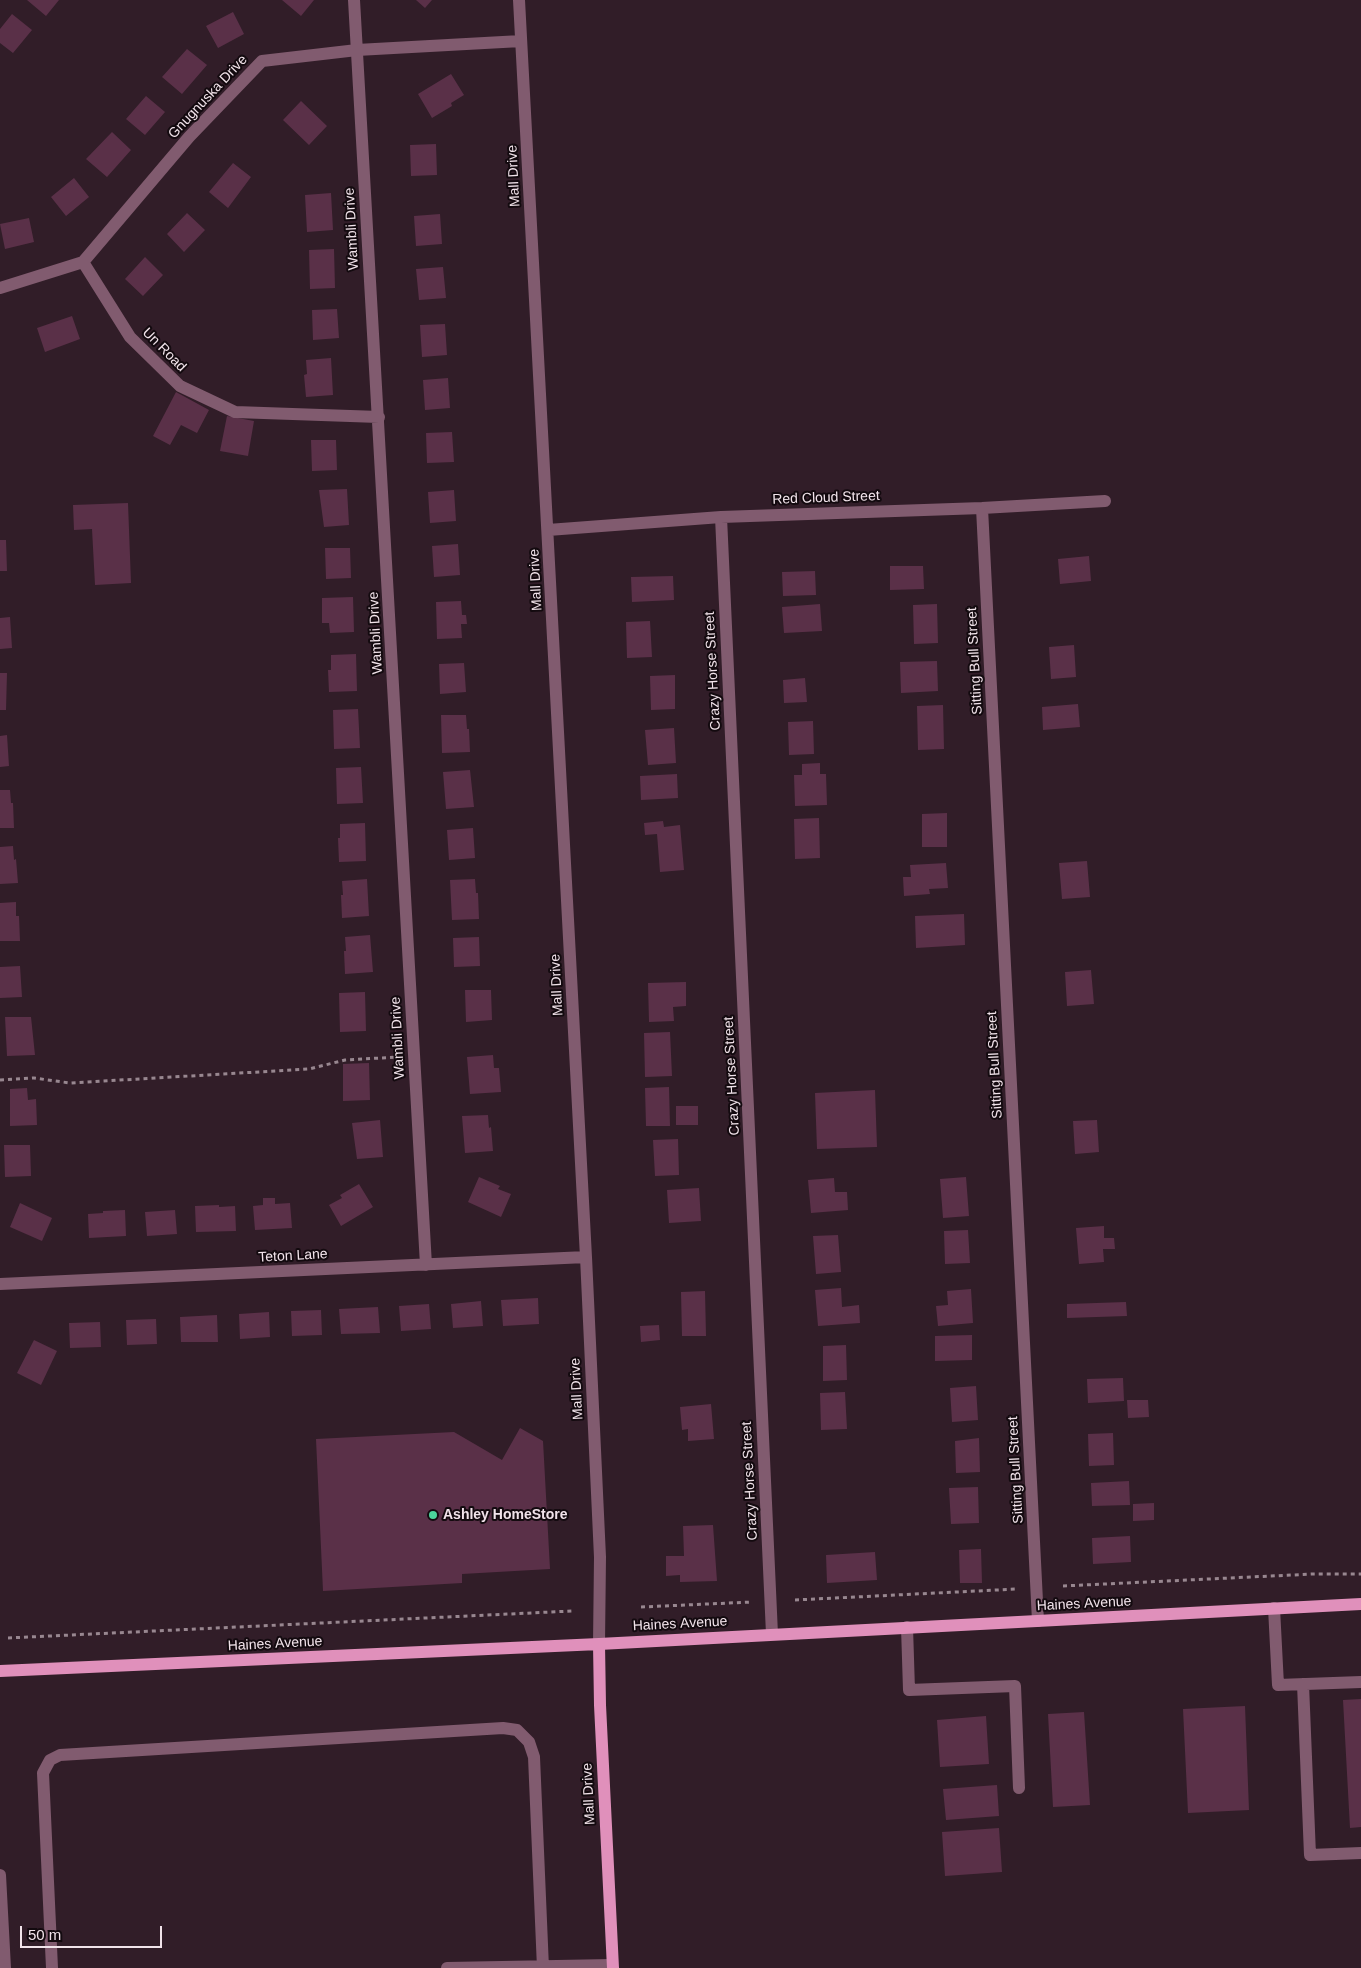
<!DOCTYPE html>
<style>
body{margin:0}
#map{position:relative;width:1361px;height:1968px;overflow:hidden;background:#311d28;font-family:Arial,sans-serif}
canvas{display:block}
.scale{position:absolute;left:20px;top:1926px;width:142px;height:22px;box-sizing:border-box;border:2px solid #f1e3ea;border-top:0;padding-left:6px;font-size:15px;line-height:18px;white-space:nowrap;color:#f1e3ea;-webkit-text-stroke:4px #130a0f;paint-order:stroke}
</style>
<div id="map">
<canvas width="1361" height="1968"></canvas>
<div class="scale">50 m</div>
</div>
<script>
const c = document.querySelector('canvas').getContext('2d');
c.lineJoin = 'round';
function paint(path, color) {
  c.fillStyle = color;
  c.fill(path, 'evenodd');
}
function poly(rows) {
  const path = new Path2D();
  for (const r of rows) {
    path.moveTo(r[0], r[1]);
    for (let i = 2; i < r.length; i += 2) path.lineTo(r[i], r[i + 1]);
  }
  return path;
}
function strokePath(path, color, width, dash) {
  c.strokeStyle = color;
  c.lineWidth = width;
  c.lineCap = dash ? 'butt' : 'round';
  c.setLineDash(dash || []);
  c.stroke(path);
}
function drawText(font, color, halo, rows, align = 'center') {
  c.font = font + ' Arial,sans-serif';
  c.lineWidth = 4;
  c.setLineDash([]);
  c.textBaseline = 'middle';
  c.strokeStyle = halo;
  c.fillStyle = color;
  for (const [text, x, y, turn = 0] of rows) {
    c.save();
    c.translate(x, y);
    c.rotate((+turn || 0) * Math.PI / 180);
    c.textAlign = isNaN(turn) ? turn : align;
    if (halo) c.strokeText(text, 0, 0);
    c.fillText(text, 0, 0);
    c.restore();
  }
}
const building = poly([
 [27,0,59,0,46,16],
 [282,0,314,0,301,16],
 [416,0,432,0,425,8],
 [233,12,244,34,218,48,206,26],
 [12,14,32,30,13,53,0,43,0,29],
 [187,49,207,65,182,94,162,77],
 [451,74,464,95,451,103,452,106,432,118,418,94],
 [146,96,165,112,145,135,126,119],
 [301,101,327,126,309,145,283,120],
 [112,132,131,150,107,177,86,159],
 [436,144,437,175,411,176,410,145],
 [233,163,251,177,228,208,209,192],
 [74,178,89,197,66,216,51,197],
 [331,193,333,230,307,232,305,195],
 [187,213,205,230,184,252,167,234],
 [440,214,442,244,416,246,414,216],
 [29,218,34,242,5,249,0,224],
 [334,249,335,288,310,289,309,250],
 [145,257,163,275,143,296,125,279],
 [443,267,446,298,419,300,416,269],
 [337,309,339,338,313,340,312,310],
 [72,316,80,339,45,352,37,328],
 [445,324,447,355,422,357,420,325],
 [331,358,333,395,306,397,304,375,307,374,306,360],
 [448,378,450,408,425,410,423,380],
 [176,392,209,410,197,433,181,425,170,445,153,436],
 [227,416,254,421,248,456,220,451],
 [452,432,454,462,427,463,426,433],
 [311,440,336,440,337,470,312,471],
 [347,489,349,525,324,527,319,490],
 [454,490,456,521,430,523,428,492],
 [128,503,131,583,95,585,92,529,74,530,73,505],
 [0,540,6,540,7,571,0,571],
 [458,544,460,575,434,577,432,546],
 [325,548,350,548,351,578,326,579],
 [1089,556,1091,581,1060,584,1058,559],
 [890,566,923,566,924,589,890,590],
 [815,571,816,595,783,596,782,572],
 [673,576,674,600,632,602,631,577],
 [353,597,354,632,330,633,329,623,322,623,322,598],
 [461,601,462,615,466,615,467,624,461,624,462,638,437,639,436,602],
 [820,604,822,631,784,633,782,607],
 [937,604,938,643,914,644,913,605],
 [10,617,12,648,0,649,0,618],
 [650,621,652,657,627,658,626,622],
 [1074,645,1076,677,1051,679,1049,647],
 [356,654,357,691,329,692,328,670,331,670,331,655],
 [937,661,938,691,901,693,900,662],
 [464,663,466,692,440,694,439,664],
 [0,673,7,673,6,710,0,710],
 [675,675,675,709,651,710,650,676],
 [805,678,807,702,784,703,783,680],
 [1078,704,1080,727,1043,730,1042,707],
 [943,705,944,749,918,750,917,706],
 [358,709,360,748,334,749,333,710],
 [441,715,466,715,467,729,469,729,470,752,442,753],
 [813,721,814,754,789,755,788,722],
 [674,728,676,763,648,765,645,730],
 [7,735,9,766,0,767,0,736],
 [820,763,820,774,826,774,827,805,795,806,794,775,802,775,802,764],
 [361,767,363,803,337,804,336,768],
 [470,770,474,807,446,809,443,772],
 [677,774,678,798,641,800,640,776],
 [0,790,10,790,11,803,13,803,14,828,0,828],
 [947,813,947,847,922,847,922,814],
 [819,818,820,858,795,859,794,819],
 [663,821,664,827,680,825,684,870,660,872,657,834,645,835,644,823],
 [365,823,366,861,339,862,338,838,340,838,340,824],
 [473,828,475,858,449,860,447,830],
 [13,846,14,860,16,859,18,883,0,884,0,847],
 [1087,861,1090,897,1062,899,1059,863],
 [946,863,948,888,929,889,930,894,904,896,903,877,911,877,910,865],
 [367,879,369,916,342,918,341,895,343,895,342,881],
 [475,879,476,893,478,893,479,919,452,920,450,880],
 [16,902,16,916,19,916,20,941,0,941,0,903],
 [964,914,965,945,916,948,915,916],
 [370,935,373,972,345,974,344,951,346,951,345,937],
 [479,937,480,966,454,967,453,938],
 [20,966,22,997,0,998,0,967],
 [1091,970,1094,1004,1067,1006,1065,972],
 [686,982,686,1006,673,1007,674,1021,649,1022,648,983],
 [465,990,491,990,492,1020,466,1022],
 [365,992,366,1031,340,1032,339,993],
 [5,1017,31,1017,35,1055,7,1056],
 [670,1032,672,1076,645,1077,644,1033],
 [493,1055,494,1068,499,1068,501,1092,470,1094,467,1057],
 [369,1063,370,1100,343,1101,343,1064],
 [669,1087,670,1126,646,1126,645,1088],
 [27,1088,28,1100,36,1099,37,1125,10,1126,10,1089],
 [875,1090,877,1147,817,1149,815,1093],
 [676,1106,698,1106,698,1125,676,1125],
 [488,1115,489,1128,491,1127,493,1151,465,1153,462,1116],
 [380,1120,383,1157,357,1159,352,1123],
 [1097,1120,1099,1152,1075,1154,1073,1121],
 [678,1139,679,1175,655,1176,653,1140],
 [4,1145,30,1145,31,1176,5,1177],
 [479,1177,500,1186,498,1189,511,1194,501,1217,468,1202],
 [966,1177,969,1216,943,1218,940,1179],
 [834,1178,835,1192,847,1192,848,1210,811,1213,808,1180],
 [359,1184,373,1207,341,1226,329,1205,342,1198,340,1195],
 [699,1188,701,1221,669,1223,667,1190],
 [263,1198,275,1198,275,1204,290,1203,292,1228,255,1230,253,1206,263,1205],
 [20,1203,52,1218,42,1241,10,1227],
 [219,1205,219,1207,235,1206,236,1231,196,1232,195,1206],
 [125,1210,126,1236,89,1238,88,1214,103,1213,103,1211],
 [175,1210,177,1234,147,1236,145,1212],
 [1104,1226,1104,1238,1114,1238,1115,1249,1103,1249,1104,1262,1079,1264,1076,1228],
 [968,1230,970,1263,945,1264,944,1231],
 [838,1235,841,1272,816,1274,813,1236],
 [841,1288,842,1307,859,1305,860,1323,818,1326,815,1290],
 [971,1289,973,1323,938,1326,936,1306,948,1305,947,1291],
 [705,1291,706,1336,682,1336,681,1292],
 [538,1298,539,1324,503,1326,501,1300],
 [481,1301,483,1326,453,1328,451,1304],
 [1126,1302,1127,1316,1067,1318,1067,1304],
 [429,1304,431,1329,401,1331,399,1306],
 [378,1307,380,1333,341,1334,339,1309],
 [321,1310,322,1335,292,1336,291,1311],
 [269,1312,270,1337,240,1339,239,1314],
 [217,1315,218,1342,181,1342,180,1317],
 [156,1319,157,1344,127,1345,126,1320],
 [100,1322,101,1347,70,1348,69,1323],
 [659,1325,660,1340,641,1342,640,1326],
 [972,1335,972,1360,935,1361,935,1336],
 [34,1340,57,1351,41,1385,17,1373],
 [846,1345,847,1380,823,1381,823,1346],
 [1123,1378,1124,1401,1088,1403,1087,1379],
 [976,1386,978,1420,952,1422,950,1388],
 [845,1392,847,1429,821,1430,820,1393],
 [1127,1400,1148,1400,1149,1417,1128,1418],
 [711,1404,714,1439,688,1441,688,1429,682,1430,680,1407],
 [520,1428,543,1441,550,1569,462,1574,462,1583,323,1591,316,1439,454,1432,502,1460],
 [1113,1433,1114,1465,1089,1466,1088,1434],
 [979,1438,980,1472,956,1473,955,1441],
 [1129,1481,1130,1505,1092,1506,1091,1483],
 [978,1487,979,1523,951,1524,949,1488],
 [1154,1503,1154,1520,1133,1521,1133,1504],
 [713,1525,717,1581,680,1582,680,1575,666,1576,666,1556,684,1556,683,1526],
 [1130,1536,1131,1562,1093,1564,1092,1538],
 [981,1549,982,1583,960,1583,959,1550],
 [875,1552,877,1580,827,1583,826,1555],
 [1361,1699,1361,1827,1350,1828,1343,1700],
 [1245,1706,1249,1810,1188,1813,1183,1709],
 [1084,1712,1090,1805,1053,1807,1048,1714],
 [986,1716,989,1764,940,1767,937,1720],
 [997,1785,999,1816,946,1820,943,1789],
 [999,1828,1002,1872,945,1876,942,1832]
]);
const path = poly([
 [0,1080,34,1078,70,1083,309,1069,345,1060,398,1057],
 [1063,1586,1313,1574,1361,1574],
 [795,1600,1017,1589],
 [641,1607,752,1602],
 [8,1638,572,1611]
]);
const minor = poly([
 [354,0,426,1265],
 [519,0,586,1257,600,1557,599,1644],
 [83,262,130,337,180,386,235,412,379,417],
 [0,288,83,262,189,137,262,61,357,50,521,41],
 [982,508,1038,1621],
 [721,517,772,1634],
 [548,530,721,517,982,508,1105,501],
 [0,1284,586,1257],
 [1274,1608,1278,1685,1361,1682],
 [907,1627,909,1690,1015,1686,1019,1788],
 [1303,1684,1310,1855,1361,1853],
 [0,1875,5,1968],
 [52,1968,43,1773,50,1760,60,1755,503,1728,517,1730,529,1742,534,1757,543,1968],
 [447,1968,612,1965]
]);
const major = poly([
 [599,1644,600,1705,613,1968],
 [0,1671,599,1644,1361,1604]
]);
const markers = [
 [433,1515,5,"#4bd49b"]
];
const streetNames = [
 ["Gnugnuska Drive",208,97,-47],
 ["Mall Drive",514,176,-93],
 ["Wambli Drive",352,229,-93],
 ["Un Road",164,350,45],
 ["Red Cloud Street",826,498,-2],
 ["Mall Drive",536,580,-93],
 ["Wambli Drive",376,633,-93],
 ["Sitting Bull Street",975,661,-93],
 ["Crazy Horse Street",713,671,-93],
 ["Mall Drive",557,985,-93],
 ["Wambli Drive",398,1038,-93],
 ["Sitting Bull Street",995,1065,-93],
 ["Crazy Horse Street",732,1076,-93],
 ["Teton Lane",293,1256,-3],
 ["Mall Drive",577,1389,-93],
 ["Sitting Bull Street",1016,1470,-93],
 ["Crazy Horse Street",750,1481,-93],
 ["Haines Avenue",1084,1604,-3],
 ["Haines Avenue",680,1624,-3],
 ["Haines Avenue",275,1644,-3],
 ["Mall Drive",589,1794,-93]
];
const poiNames = [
 ["Ashley HomeStore",443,1515]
];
paint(building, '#5a3048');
strokePath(path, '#988790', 3, [4, 4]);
strokePath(minor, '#815b6f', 12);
strokePath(major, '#e090bb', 12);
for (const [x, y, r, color] of markers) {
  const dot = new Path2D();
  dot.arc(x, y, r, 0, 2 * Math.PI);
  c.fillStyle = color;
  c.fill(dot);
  strokePath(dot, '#130a0f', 2);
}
drawText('14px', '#f1e3ea', '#130a0f', streetNames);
drawText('bold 14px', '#f1e3ea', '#130a0f', poiNames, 'left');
</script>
